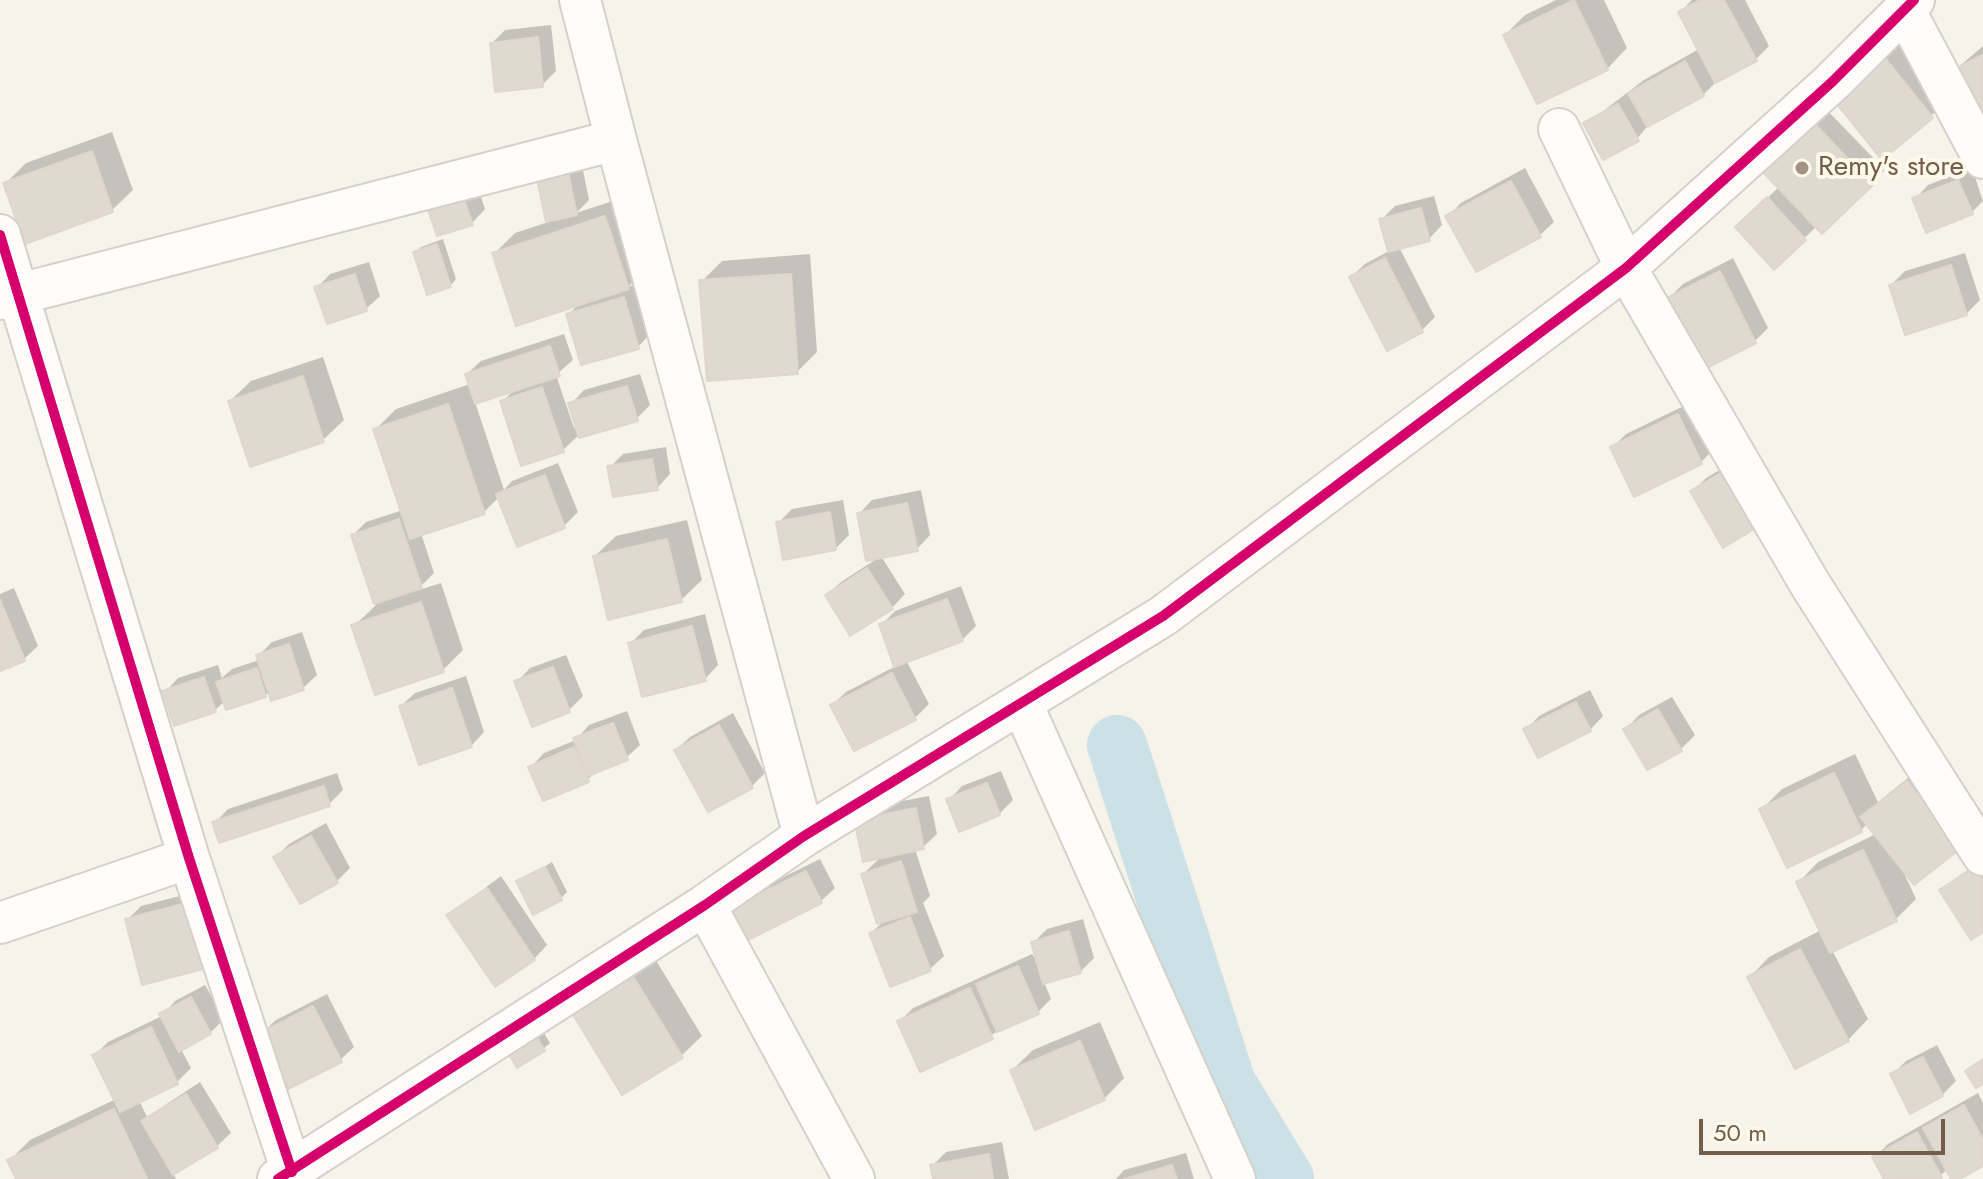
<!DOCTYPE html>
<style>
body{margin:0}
#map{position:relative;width:1983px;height:1179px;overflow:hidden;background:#f6f3ea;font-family:Jost,sans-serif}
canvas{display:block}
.scale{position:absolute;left:1699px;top:1119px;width:246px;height:36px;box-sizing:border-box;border:4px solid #735e4b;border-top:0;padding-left:10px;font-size:24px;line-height:28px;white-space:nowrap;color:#735e4b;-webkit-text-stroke:6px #fef9eb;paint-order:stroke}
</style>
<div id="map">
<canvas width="1983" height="1179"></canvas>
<div class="scale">50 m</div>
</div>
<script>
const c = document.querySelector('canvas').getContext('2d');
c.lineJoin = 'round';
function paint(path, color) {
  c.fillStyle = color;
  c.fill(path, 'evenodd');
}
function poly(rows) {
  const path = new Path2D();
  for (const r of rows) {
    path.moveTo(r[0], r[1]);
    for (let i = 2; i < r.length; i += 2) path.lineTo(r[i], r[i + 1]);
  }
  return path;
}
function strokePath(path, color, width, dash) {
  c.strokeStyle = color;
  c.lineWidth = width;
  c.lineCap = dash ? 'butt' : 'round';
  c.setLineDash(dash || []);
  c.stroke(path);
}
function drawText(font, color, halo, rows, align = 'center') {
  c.font = font + ' Jost,sans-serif';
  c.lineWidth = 8;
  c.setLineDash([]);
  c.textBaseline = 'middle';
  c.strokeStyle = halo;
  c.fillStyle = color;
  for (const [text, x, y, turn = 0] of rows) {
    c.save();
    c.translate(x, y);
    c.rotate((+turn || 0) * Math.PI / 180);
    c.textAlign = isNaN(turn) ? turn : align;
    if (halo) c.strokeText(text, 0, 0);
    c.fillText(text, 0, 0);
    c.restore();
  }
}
const shadow = poly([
 [1556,0,1604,0,1627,48,1607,69,1505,35,1525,15],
 [1692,0,1745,0,1769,46,1755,60,1717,81,1703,95,1650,123,1637,139,1586,124,1644,80,1699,49,1680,12],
 [551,25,556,71,542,85,492,43,505,30],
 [1899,45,1946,103,1882,157,1849,85],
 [1983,46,1983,127,1955,70],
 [1823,106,1885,170,1822,231,1817,226,1774,267,1751,213,1779,187],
 [112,132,133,190,112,210,5,184,26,163],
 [581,160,589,200,576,213,625,197,649,267,628,287,637,284,651,333,638,347,569,314,580,303,494,254,515,233,548,222,539,179],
 [1525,168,1554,222,1540,235,1476,270,1448,216,1461,203],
 [1972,168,1983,201,1972,212,1915,199,1928,185],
 [473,173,485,209,472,223,427,198],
 [1434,196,1442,225,1429,239,1399,247,1435,317,1422,330,1351,277,1365,264,1389,251,1381,220,1395,206],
 [443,239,456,279,450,286,415,253,421,247],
 [1965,253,1980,300,1966,314,1891,285,1905,271],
 [810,254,817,352,797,372,702,281,722,261],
 [1733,258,1768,328,1755,341,1669,298,1683,284],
 [369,262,380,296,366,309,317,288,330,274],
 [564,334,573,360,556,375,574,428,578,427,571,404,584,390,640,374,650,405,636,419,580,434,563,450,502,402,516,388,475,402,504,490,512,481,558,463,578,512,564,526,499,497,484,512,421,533,434,573,416,591,441,583,463,650,443,670,354,626,376,605,353,535,366,522,403,510,376,429,396,409,470,384,467,374,481,361],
 [323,357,344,420,323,440,230,401,251,381],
 [1692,402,1715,448,1701,462,1635,495,1612,448,1626,434],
 [666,447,670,474,657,488,610,467,623,454],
 [1735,461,1766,514,1752,527,1692,492,1706,478],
 [921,490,930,535,917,549,881,556,905,594,892,608,827,595,841,582,881,556,859,514,872,500],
 [843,500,849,535,835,549,778,523,792,509],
 [687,520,702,580,681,600,595,556,616,536],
 [961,586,976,626,962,640,906,660,929,704,915,718,855,749,832,705,846,692,896,666,881,625,895,611],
 [14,588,38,646,24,659,0,669,0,594],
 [705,614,718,665,705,679,630,644,644,630],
 [302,632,317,675,303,688,225,701,215,710,165,692,178,678,218,665,222,678,232,669,259,660,258,656,272,642],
 [566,655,583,696,569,710,517,682,530,668],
 [466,676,484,732,471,746,401,706,415,693],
 [1590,690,1603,716,1590,730,1526,730,1539,716],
 [1672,697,1695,735,1681,749,1648,768,1626,729,1639,715],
 [627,711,640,745,626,758,599,769,587,780,531,767,544,753,576,740,589,725],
 [733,713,765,773,752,786,676,750,690,737],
 [1855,754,1878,802,1928,762,1979,827,1903,871,1916,899,1896,919,1832,950,1868,1019,1848,1040,1749,978,1769,957,1821,930,1798,883,1818,862,1876,834,1868,823,1861,830,1762,809,1782,789],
 [1001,771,1013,800,999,814,949,800,962,786],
 [337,773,343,790,329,804,215,823,228,809],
 [929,796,937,834,923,847,915,849,930,896,923,903,944,956,930,969,871,933,885,920,863,874,882,856,870,807],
 [326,823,350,868,337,881,276,857,289,844],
 [1983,858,1983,930,1941,890],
 [820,859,835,888,821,901,746,939,745,896],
 [552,862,567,892,561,898,519,882],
 [501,876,547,945,534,959,449,915],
 [207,889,224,951,127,920,141,906],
 [1083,919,1094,958,1080,972,1044,982,1051,999,1038,1012,921,1069,899,1022,913,1008,1032,954,1039,963,1033,943,1047,929],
 [646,944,702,1036,681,1056,587,980],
 [205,985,224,1019,210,1033,181,1049,191,1068,177,1082,139,1100,147,1117,200,1082,231,1133,217,1146,173,1172,176,1179,18,1179,9,1161,30,1140,116,1099,95,1055,108,1042,162,1016,175,1001],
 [327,994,354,1047,340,1060,262,1033,276,1020],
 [1100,1022,1124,1078,1104,1099,1012,1070,1033,1050],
 [541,1028,550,1043,543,1049,515,1044],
 [1937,1045,1956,1081,1942,1095,1892,1075,1906,1061],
 [1978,1093,1983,1103,1983,1164,1956,1179,1948,1169,1936,1179,1887,1179,1875,1157,1888,1144],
 [1002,1142,1009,1179,935,1179,933,1165,946,1152],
 [1186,1153,1194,1179,1116,1179,1124,1170]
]);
const river = poly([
 [1117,745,1226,1084,1284,1179]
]);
const building = poly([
 [1574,0,1608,70,1537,104,1503,35,1574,0],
 [1700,0,1724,0,1757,61,1715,83,1678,12,1700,0],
 [538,37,543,87,495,92,490,43,538,37],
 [1983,55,1983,131,1953,70,1983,55],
 [1884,57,1933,118,1882,160,1833,99,1884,57],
 [1685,61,1704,96,1647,127,1628,93,1685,61],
 [1618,104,1639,141,1603,160,1583,123,1618,104],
 [1809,118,1873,185,1822,234,1758,167,1809,118],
 [92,151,113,212,25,244,3,183,92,151],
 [568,172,577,215,546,222,537,179,568,172],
 [1958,180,1973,214,1926,233,1912,198,1958,180],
 [1511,181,1541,237,1476,272,1445,216,1511,181],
 [459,185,473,225,437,236,424,198,459,185],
 [1767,197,1806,240,1774,270,1735,227,1767,197],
 [1421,208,1430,241,1388,252,1379,219,1421,208],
 [605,216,629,289,516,326,492,253,605,216],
 [437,244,451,287,427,295,413,252,437,244],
 [1385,258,1423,332,1387,351,1349,277,1385,258],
 [1951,265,1967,315,1905,335,1889,285,1951,265],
 [1720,271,1756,343,1703,370,1667,298,1720,271],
 [355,274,367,311,327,324,314,287,355,274],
 [791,274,798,374,707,381,699,280,791,274],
 [624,297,639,349,581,365,566,314,624,297],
 [550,346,560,376,475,404,465,374,550,346],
 [303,376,324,442,250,467,228,401,303,376],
 [627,386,638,421,579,438,568,403,627,386],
 [542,387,564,452,521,466,500,401,542,387],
 [448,404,485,514,410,539,373,429,448,404],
 [1678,414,1702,464,1634,497,1610,447,1678,414],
 [652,459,658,490,613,497,607,466,652,459],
 [1721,473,1754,529,1723,548,1690,491,1721,473],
 [545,475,565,528,517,547,496,494,545,475],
 [907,503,918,551,866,561,857,513,907,503],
 [830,512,836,550,783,560,776,522,830,512],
 [399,519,422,588,374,604,351,535,399,519],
 [667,539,682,602,608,620,593,556,667,539],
 [867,568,893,609,850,636,825,595,867,568],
 [947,599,963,641,894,667,879,624,947,599],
 [0,600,25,661,0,671,0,600],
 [421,602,444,672,375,695,351,625,421,602],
 [692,626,706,681,642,697,628,643,692,626],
 [289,644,304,690,271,701,256,655,289,644],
 [553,667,570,712,532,727,514,681,553,667],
 [257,668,266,697,226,710,216,682,257,668],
 [892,673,916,720,854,751,830,705,892,673],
 [204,677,216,712,174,726,162,691,204,677],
 [452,688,472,747,419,765,399,706,452,688],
 [1576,702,1591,731,1538,758,1523,729,1576,702],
 [1658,709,1682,751,1647,770,1623,729,1658,709],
 [613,723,628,760,588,776,573,738,613,723],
 [719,725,753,788,708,812,674,750,719,725],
 [574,747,589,782,543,801,528,767,574,747],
 [1834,773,1862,832,1787,868,1759,809,1834,773],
 [1907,781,1960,849,1914,885,1860,817,1907,781],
 [987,783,1000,815,959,832,946,799,987,783],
 [324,786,330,806,219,843,212,822,324,786],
 [916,808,924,849,863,862,854,820,916,808],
 [311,836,338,883,300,904,273,857,311,836],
 [1863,850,1897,921,1830,953,1796,882,1863,850],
 [901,861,917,912,877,924,861,874,901,861],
 [545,867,562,900,533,915,516,881,545,867],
 [1974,867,1983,881,1983,932,1971,940,1939,890,1974,867],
 [806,871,822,903,746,941,729,909,806,871],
 [487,888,535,960,495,987,446,915,487,888],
 [194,901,211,967,142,985,125,919,194,901],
 [910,917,931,971,890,987,869,933,910,917],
 [1069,931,1081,973,1043,984,1031,942,1069,931],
 [1800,949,1849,1041,1795,1069,1747,977,1800,949],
 [625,963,683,1058,622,1095,564,1000,625,963],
 [1018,966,1039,1014,997,1032,976,984,1018,966],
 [970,988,993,1039,920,1072,897,1021,970,988],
 [191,997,211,1034,179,1052,159,1014,191,997],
 [313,1006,342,1062,288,1089,260,1033,313,1006],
 [151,1027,178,1084,120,1112,92,1055,151,1027],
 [534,1033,545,1051,517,1068,506,1049,534,1033],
 [1080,1041,1105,1100,1035,1130,1010,1070,1080,1041],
 [1923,1057,1943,1096,1910,1114,1890,1074,1923,1057],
 [1983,1059,1983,1084,1976,1088,1965,1071,1983,1059],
 [186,1094,218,1148,173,1175,141,1121,186,1094],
 [1964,1105,1983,1140,1983,1166,1960,1179,1951,1179,1923,1128,1964,1105],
 [114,1109,147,1179,16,1179,7,1160,114,1109],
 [1917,1132,1942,1178,1884,1179,1872,1157,1917,1132],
 [989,1154,993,1179,933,1179,930,1165,989,1154],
 [1172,1165,1177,1179,1124,1179,1172,1165]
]);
const minor = poly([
 [1904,9,1983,158],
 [1559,129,1626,268,1810,584,1983,855],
 [616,140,804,836],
 [0,235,189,858,292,1172],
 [0,299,616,140,580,0],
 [1022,704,1235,1179],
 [705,905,854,1179],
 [0,923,189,858],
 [278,1179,705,905,804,836,1163,616,1626,268,1832,82,1914,0]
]);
const cycleway = poly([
 [0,235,189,858,292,1172],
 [278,1179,705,905,804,836,1163,616,1626,268,1832,82,1914,0]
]);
const markers = [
 [1802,168,8,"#a19283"]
];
const poiNames = [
 ["Remy's store",1818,168]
];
paint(shadow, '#0003');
strokePath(river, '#cce1e6', 60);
paint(building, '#e0d9cf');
strokePath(building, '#dfd7cd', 2);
strokePath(minor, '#d5d0c9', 44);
strokePath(minor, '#fefdfc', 40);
strokePath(cycleway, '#d6006c', 10);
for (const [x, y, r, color] of markers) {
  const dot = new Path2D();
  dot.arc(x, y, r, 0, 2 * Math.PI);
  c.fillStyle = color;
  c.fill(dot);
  strokePath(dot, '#fef9eb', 3);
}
drawText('28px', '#735e4b', '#fef9eb', poiNames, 'left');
</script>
